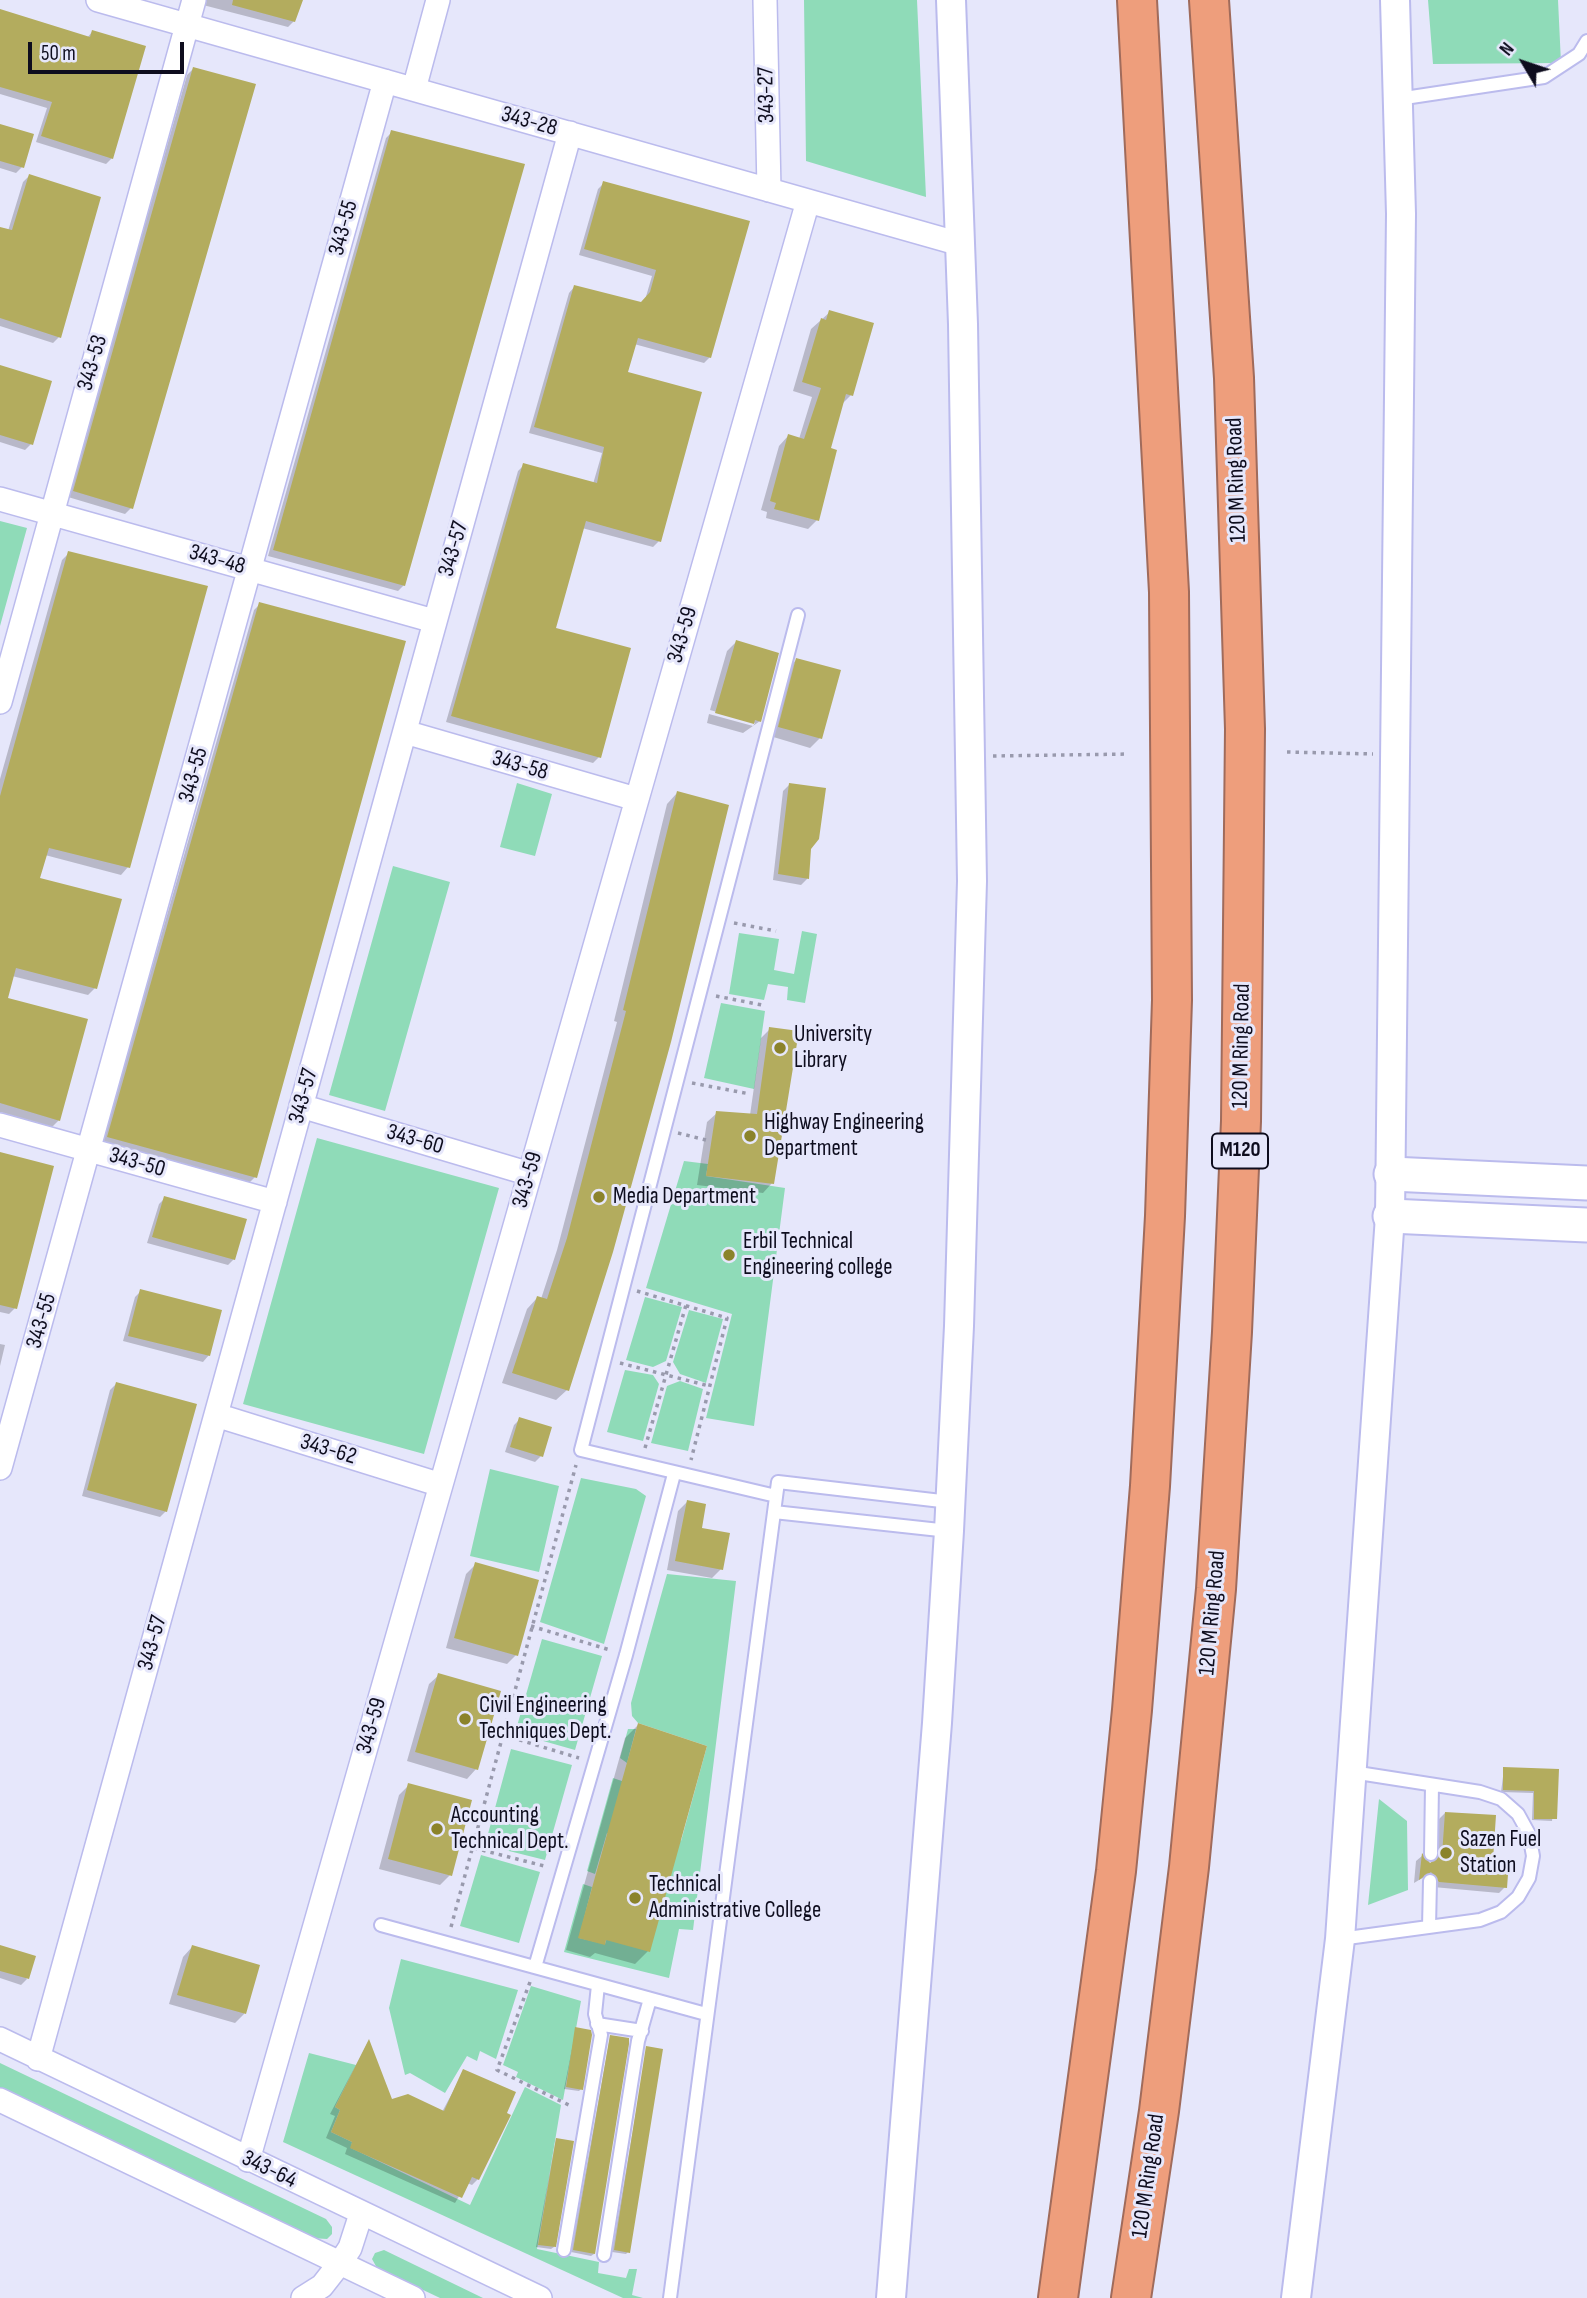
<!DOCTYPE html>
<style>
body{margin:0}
#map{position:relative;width:1587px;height:2298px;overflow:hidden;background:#e6e7fb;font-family:"Sofia Sans Condensed",sans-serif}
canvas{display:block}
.north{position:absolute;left:1489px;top:28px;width:70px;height:70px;-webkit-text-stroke:5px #e6e7fb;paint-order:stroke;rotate:309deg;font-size:19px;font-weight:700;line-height:28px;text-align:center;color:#0e0d1e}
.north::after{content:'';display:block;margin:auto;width:24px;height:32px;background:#0e0d1e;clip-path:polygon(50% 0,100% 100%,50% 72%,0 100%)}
.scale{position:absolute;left:28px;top:42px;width:156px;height:32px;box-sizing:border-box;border:4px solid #0e0d1e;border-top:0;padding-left:9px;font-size:21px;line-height:24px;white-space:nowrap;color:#0e0d1e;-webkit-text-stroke:5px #e6e7fb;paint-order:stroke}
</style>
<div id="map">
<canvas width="1587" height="2298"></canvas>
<div class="north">N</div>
<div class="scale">50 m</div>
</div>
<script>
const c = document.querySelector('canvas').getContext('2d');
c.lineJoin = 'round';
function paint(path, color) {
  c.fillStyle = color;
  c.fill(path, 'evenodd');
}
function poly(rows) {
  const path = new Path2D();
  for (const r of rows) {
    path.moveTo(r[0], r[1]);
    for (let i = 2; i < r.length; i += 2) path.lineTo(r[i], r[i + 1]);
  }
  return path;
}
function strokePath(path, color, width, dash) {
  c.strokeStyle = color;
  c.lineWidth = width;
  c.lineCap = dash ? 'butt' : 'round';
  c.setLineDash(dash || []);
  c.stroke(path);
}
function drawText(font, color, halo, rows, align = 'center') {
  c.font = font + ' "Sofia Sans Condensed",sans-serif';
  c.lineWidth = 6;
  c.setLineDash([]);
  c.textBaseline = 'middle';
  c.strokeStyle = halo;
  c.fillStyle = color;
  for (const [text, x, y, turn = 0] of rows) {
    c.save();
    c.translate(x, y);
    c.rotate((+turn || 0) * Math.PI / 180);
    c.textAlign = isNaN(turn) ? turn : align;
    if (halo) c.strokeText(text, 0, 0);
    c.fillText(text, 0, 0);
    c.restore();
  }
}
const green = poly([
 [804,0,917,0,926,197,806,161],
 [1428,0,1558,0,1561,63,1433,64],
 [0,521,27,528,0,626],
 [517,783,552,794,535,856,500,847],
 [393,866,450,882,385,1111,329,1095],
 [802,931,817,934,805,1003,787,1000,788,987,768,984,764,1000,729,994,739,933,779,939,774,970,794,974],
 [721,1003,765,1011,754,1089,704,1078],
 [317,1138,499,1188,424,1454,243,1404],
 [684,1161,708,1164,706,1176,785,1188,754,1426,706,1418,732,1314,646,1288],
 [645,1297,682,1307,666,1361,653,1367,626,1360],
 [689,1310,723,1319,706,1383,680,1374,673,1362],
 [625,1370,653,1375,659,1384,643,1441,607,1432],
 [680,1381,703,1389,688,1451,651,1443,667,1386],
 [490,1469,559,1486,539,1572,470,1556],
 [581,1478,636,1489,646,1496,604,1644,540,1622],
 [667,1574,736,1581,693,1930,679,1929,669,1978,564,1952,583,1884,592,1887,579,1938,605,1944,638,1841,607,1833,595,1874,587,1871,613,1778,622,1781,681,1841,707,1746,638,1723,632,1716,631,1703],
 [542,1639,602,1656,575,1750,515,1733],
 [628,1729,636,1729,627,1763,620,1758],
 [511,1749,572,1765,545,1860,485,1845],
 [1379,1799,1407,1821,1408,1890,1368,1905],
 [481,1855,540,1872,519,1943,460,1926],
 [401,1959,518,1990,496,2059,480,2051,477,2061,467,2056,445,2093,410,2073,405,2075,389,2008],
 [531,1986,581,2001,563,2100,516,2077,518,2072,503,2065],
 [309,2053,356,2065,335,2107,340,2110,331,2132,352,2142,351,2148,470,2205,525,2087,561,2105,537,2249,599,2262,598,2273,626,2278,629,2269,637,2269,632,2295,643,2298,623,2298,283,2142],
 [0,2063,326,2219,332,2227,332,2234,327,2239,311,2238,0,2089],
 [384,2250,483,2298,440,2298,377,2268,372,2259,375,2253]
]);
const shadow = poly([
 [204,0,301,0,294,21,288,27,203,5],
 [0,11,87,38,92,32,112,158,106,164,36,142,47,108,0,94],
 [193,69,131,508,125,514,68,497,187,75],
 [0,126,22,167,16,173,0,168],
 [392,132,404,585,398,591,268,556,386,138],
 [29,176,59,337,53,343,0,326,0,228,8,231,23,182],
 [604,183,710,357,704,363,634,344,626,374,659,541,653,547,582,528,554,629,599,757,593,763,446,722,518,471,524,465,593,484,602,453,529,433,569,293,575,286,641,304,645,300,652,276,579,255,598,189],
 [830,312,851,395,841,405,829,449,817,520,808,529,766,518,767,512,761,510,779,446,788,436,799,439,812,397,793,391,811,329],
 [0,367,31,444,25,450,0,442],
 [69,553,128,867,121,875,45,855,38,879,95,988,88,995,12,976,6,999,59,1120,52,1127,0,1112,0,779,62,560],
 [260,604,255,1177,249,1183,102,1143,254,610],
 [736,642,760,721,743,733,707,723,709,714,753,726,755,723,710,710,727,651],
 [797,659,820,738,810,748,770,736,787,669],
 [789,785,810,848,807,879,801,885,773,880,783,791],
 [677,793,567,1390,556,1400,502,1383,527,1309,537,1298,541,1299,557,1250,617,1022,614,1021,667,804],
 [770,1029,772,1183,763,1193,697,1185,707,1122,717,1113,750,1115,761,1038],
 [0,1153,15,1308,9,1314,0,1312],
 [165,1198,234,1259,228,1265,147,1243,159,1204],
 [141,1291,209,1355,203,1362,123,1341,135,1297],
 [0,1344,5,1345,0,1366],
 [116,1384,166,1511,160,1517,82,1496,110,1390],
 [520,1419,541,1456,535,1462,505,1452,514,1425],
 [687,1502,721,1569,712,1578,667,1570,678,1511],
 [476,1564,516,1655,507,1664,446,1648,466,1574],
 [439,1675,476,1769,467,1779,407,1761,429,1684],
 [638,1725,648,1951,635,1964,595,1953,590,1957,566,1950,625,1738],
 [1504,1769,1557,1770,1552,1821,1532,1820,1533,1793,1501,1792],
 [409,1785,450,1875,440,1885,379,1869,399,1795],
 [1445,1813,1491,1861,1505,1887,1499,1893,1433,1887,1424,1877,1414,1883,1416,1861,1422,1856,1430,1865,1436,1861,1439,1819],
 [0,1947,27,1979,21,1985,0,1978],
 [192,1947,258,1966,244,2014,235,2023,169,2004,183,1957],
 [576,2029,581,2089,579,2091,564,2089],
 [610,2037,594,2254,591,2256,571,2252],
 [368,2042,391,2102,442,2112,464,2071,478,2179,472,2185,467,2183,455,2203,345,2154,347,2148,326,2138,335,2116,330,2114],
 [647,2048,628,2252,626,2254,612,2252],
 [556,2139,554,2247,551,2249,536,2247]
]);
const building = poly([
 [233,0,303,0,295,22,232,5],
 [0,9,90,37,92,30,146,46,113,159,41,136,52,102,0,87],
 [193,67,256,84,133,509,73,491],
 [0,124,34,134,24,168,0,161],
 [391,130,525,164,405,586,273,550],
 [29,174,101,197,61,338,0,318,0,227,12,230],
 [603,181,750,221,711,358,638,338,628,372,702,392,661,542,586,521,556,628,631,648,601,758,451,716,523,463,597,483,604,447,534,427,574,285,641,302,650,292,656,270,584,249],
 [829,310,874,323,853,396,846,394,831,448,837,450,819,521,774,509,776,503,770,501,788,434,804,439,821,388,802,382,821,318,826,320],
 [0,365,52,381,33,445,0,435],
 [68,551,208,586,130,868,49,848,40,878,122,899,97,989,16,968,8,998,88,1019,60,1121,0,1103,0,796],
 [259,602,406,641,257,1178,107,1137],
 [736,640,779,653,761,722,755,720,754,724,715,713],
 [796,658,841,670,822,739,778,727],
 [789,783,826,788,819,839,811,849,809,879,778,874],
 [677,791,729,805,671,1042,613,1252,569,1391,512,1373,537,1296,547,1299,567,1238,626,1011,623,1010],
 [769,1027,799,1031,774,1184,706,1176,716,1111,757,1114],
 [0,1152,54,1166,17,1309,0,1305],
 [164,1196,247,1219,235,1260,152,1237],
 [140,1289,222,1310,210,1356,128,1336],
 [116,1382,197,1404,167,1512,87,1490],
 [519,1417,552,1427,543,1457,510,1447],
 [687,1500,706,1504,702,1528,730,1533,723,1570,675,1561],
 [475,1562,539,1580,518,1656,454,1638],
 [438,1673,501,1691,478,1770,415,1752],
 [638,1723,707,1746,650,1952,606,1940,605,1945,578,1938],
 [1503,1767,1559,1769,1557,1819,1534,1819,1534,1791,1503,1790],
 [408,1783,472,1800,452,1876,388,1859],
 [1445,1812,1496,1815,1493,1860,1509,1861,1507,1888,1439,1882,1431,1872,1419,1880,1422,1853,1430,1863,1442,1855],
 [0,1945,36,1956,29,1979,0,1971],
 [192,1945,260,1965,246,2014,177,1995],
 [575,2027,591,2030,592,2035,583,2090,566,2087],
 [610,2035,629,2038,629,2044,595,2254,573,2250],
 [369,2039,392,2099,408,2094,444,2111,463,2069,516,2092,507,2113,511,2115,479,2180,472,2177,462,2198,350,2148,352,2142,331,2132,340,2110,335,2107],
 [646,2046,663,2049,630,2253,614,2250],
 [556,2138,574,2141,556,2247,538,2245]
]);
const path = poly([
 [1287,752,1373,754],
 [993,756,1129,754],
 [734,923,776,931],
 [716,996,762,1005],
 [692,1083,750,1094],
 [678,1133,706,1140],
 [637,1291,727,1318,691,1460],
 [620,1363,709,1386],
 [645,1448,686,1305],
 [531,1626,610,1650],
 [503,1735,579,1758],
 [474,1848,548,1867],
 [451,1927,576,1465],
 [530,1982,497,2070,573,2107]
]);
const service = poly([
 [1398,99,1544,77,1579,54,1587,41],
 [776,1496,581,1450,798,615],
 [774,1512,949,1531],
 [1431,1854,1432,1785],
 [381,1925,706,2014],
 [1429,1927,1430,1881],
 [1340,1939,1480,1920,1501,1912,1518,1897,1529,1878,1533,1856,1529,1834,1518,1814,1501,1799,1480,1792,1352,1772],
 [535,1967,626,1655,674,1474],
 [597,2024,642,2031],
 [564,2250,601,2035,595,2014,598,1985],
 [604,2255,638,2041,650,1999],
 [670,2298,778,1482,950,1502]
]);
const minor = poly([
 [98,0,960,244],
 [765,0,769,190],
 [414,89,438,0],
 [0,499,434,621],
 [0,702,194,0],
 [405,732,636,799],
 [301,1106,530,1174],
 [0,1125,275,1202],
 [216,1415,441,1485],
 [0,1468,385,81],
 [0,2039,540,2298],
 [38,2059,570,133],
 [0,2100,413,2298],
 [248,2160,808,201],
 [303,2298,322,2286,340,2263,350,2248,361,2214]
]);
const tertiary = poly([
 [891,2298,937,1723,949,1531,959,1326,972,881,963,324,951,0],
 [1296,2298,1340,1939,1390,1216,1401,214,1395,0]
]);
const secondary = poly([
 [1391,1174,1587,1183],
 [1390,1216,1587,1225]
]);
const motorway = poly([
 [1058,2298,1116,1871,1132,1710,1150,1486,1165,1216,1172,1000,1169,592,1137,0],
 [1131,2298,1159,2111,1189,1867,1216,1589,1232,1332,1241,1121,1245,729,1234,378,1209,0]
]);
const markers = [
 [780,1048,7,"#8b832b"],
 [750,1136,7,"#8b832b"],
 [599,1197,7,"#8b832b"],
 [729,1255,7,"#8b832b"],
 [465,1719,7,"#8b832b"],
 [437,1829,7,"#8b832b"],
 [1446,1853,7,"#8b832b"],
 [635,1898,7,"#8b832b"]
];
const shields = [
 [1240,1151,56]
];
const shieldNames = [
 ["M120",1240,1151]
];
const streetNames = [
 ["343-27",767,95,-91],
 ["343-28",529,122,16],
 ["343-55",344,228,-75],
 ["343-53",93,363,-74],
 ["120 M Ring Road",1237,480,-92],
 ["343-57",454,549,-74],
 ["343-48",217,560,16],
 ["343-59",683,635,-74],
 ["343-58",520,766,16],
 ["343-55",194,775,-75],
 ["120 M Ring Road",1242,1046,-89],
 ["343-57",304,1096,-75],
 ["343-60",415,1140,16],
 ["343-50",137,1163,16],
 ["343-59",528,1180,-74],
 ["343-55",42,1321,-74],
 ["343-62",328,1450,17],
 ["120 M Ring Road",1213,1613,-85],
 ["343-57",153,1643,-75],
 ["343-59",372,1726,-74],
 ["343-64",269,2170,26],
 ["120 M Ring Road",1149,2176,-82]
];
const poiNames = [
 ["University",794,1035],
 ["Library",794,1061],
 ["Highway Engineering",764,1123],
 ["Department",764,1149],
 ["Media Department",613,1197],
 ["Erbil Technical",743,1242],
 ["Engineering college",743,1268],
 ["Civil Engineering",479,1706],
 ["Techniques Dept.",479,1732],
 ["Accounting",451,1816],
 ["Technical Dept.",451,1842],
 ["Sazen Fuel",1460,1840],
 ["Station",1460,1866],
 ["Technical",649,1885],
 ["Administrative College",649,1911]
];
paint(green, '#8fdbb8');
paint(shadow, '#0003');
paint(building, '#b3ac5e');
strokePath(service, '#bbbbed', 16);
strokePath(minor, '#bbbbed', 26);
strokePath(tertiary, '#bbbbed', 32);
strokePath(secondary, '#bbbbed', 37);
strokePath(motorway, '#a06b5b', 42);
strokePath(path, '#999aad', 3.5, [3.5, 5]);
strokePath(service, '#fff', 12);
strokePath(minor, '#fff', 23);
strokePath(tertiary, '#fff', 28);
strokePath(secondary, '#fff', 33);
strokePath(motorway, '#ee9e7c', 38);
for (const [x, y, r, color] of markers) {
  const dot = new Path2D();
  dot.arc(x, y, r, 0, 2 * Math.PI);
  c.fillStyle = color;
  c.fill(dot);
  strokePath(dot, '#e6e7fb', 2.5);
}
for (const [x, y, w] of shields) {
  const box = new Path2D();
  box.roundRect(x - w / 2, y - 17.5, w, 35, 5);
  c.fillStyle = '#e6e7fb';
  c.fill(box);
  strokePath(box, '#0e0d1e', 2);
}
drawText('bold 21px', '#0e0d1e', null, shieldNames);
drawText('23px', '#0e0d1e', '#e6e7fb', streetNames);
drawText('23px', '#0e0d1e', '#e6e7fb', poiNames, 'left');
</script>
